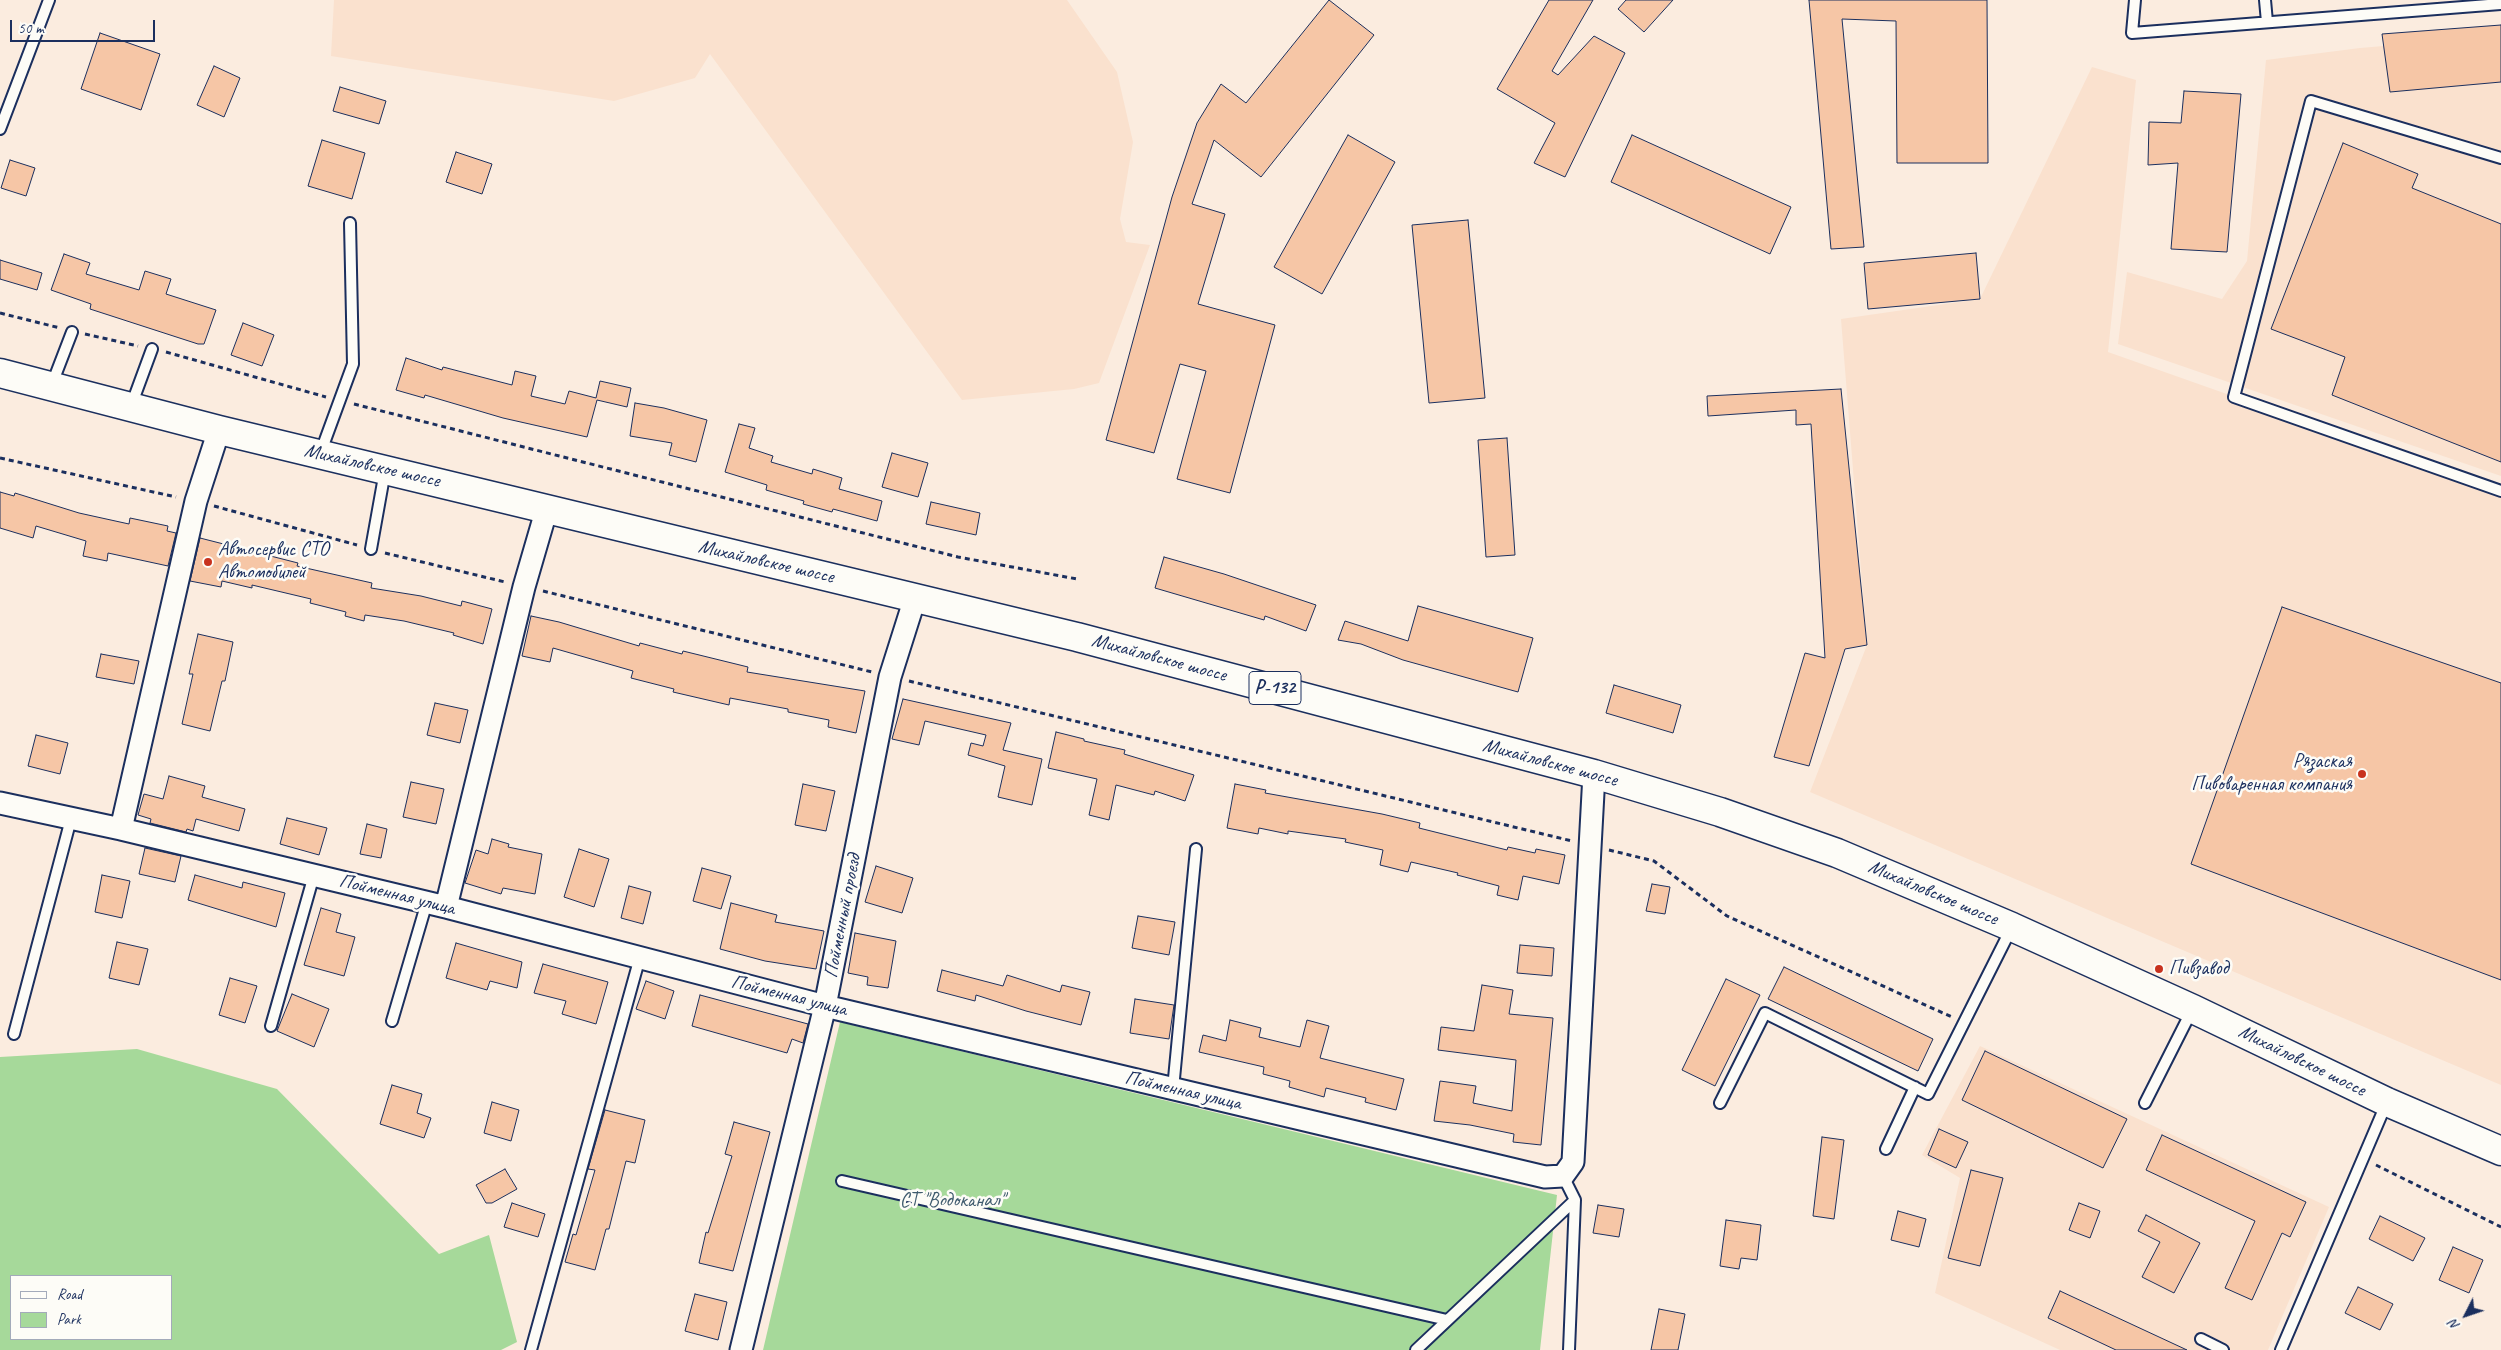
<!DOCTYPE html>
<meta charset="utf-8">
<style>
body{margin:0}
#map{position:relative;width:2501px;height:1350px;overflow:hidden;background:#fbecdf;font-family:Caveat,sans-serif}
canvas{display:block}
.legend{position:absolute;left:10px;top:1275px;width:162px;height:65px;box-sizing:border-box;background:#fdfcf7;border:1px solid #a3aaba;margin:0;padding:6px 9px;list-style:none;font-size:15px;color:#1b2f5e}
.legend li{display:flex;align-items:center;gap:10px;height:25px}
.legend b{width:25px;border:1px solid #a3aaba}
.north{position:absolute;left:2441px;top:1290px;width:50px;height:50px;-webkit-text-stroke:4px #fdfcf7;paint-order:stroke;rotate:229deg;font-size:14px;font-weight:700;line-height:20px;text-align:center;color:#1b2f5e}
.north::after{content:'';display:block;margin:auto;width:18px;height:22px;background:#1b2f5e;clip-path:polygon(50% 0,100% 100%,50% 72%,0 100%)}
.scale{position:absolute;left:10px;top:20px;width:145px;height:22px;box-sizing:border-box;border:2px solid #1b2f5e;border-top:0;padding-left:6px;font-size:15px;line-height:18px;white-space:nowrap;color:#1b2f5e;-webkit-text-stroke:4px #fdfcf7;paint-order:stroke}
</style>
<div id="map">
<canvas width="2501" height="1350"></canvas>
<ul class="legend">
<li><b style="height:6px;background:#fdfcf7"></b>Road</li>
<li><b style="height:14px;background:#a6d99a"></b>Park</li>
</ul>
<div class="north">N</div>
<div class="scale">50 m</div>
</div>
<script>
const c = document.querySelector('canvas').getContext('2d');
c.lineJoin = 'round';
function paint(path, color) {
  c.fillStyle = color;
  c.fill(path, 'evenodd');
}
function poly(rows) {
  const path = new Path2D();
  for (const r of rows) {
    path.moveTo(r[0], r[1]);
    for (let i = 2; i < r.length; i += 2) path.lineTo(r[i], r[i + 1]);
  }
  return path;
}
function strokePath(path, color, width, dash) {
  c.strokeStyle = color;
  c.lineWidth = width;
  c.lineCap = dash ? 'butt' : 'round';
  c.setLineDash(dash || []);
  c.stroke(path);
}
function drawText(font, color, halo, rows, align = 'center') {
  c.font = font + ' Caveat,sans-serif';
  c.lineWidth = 5;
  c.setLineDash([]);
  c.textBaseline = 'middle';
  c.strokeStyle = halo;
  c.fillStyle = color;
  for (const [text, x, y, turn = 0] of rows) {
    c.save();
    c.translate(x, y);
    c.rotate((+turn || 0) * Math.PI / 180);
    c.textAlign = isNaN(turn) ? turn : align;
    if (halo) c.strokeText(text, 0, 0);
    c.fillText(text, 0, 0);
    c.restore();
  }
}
const built = poly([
 [334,0,1067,0,1117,72,1133,142,1120,219,1126,242,1150,245,1099,383,1074,389,962,400,710,54,695,78,614,101,331,56],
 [2501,36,2501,476,2118,344,2127,272,2222,299,2247,261,2266,60,2360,48],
 [2092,67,2136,80,2108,352,2501,491,2501,1085,1810,792,1867,645,1841,319,1980,299],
 [1980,1046,2329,1207,2268,1350,2060,1350,1935,1293,1960,1178,1922,1155]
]);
const green = poly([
 [840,1022,1557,1195,1540,1350,763,1350],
 [137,1049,277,1089,439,1254,489,1235,517,1342,501,1350,0,1350,0,1057],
 [11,1276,171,1276,171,1339,11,1339]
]);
const building = poly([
 [1329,0,1374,35,1261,177,1214,140,1192,204,1225,214,1198,304,1275,325,1230,493,1177,479,1206,371,1180,364,1154,453,1106,440,1172,197,1197,123,1221,84,1246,103,1329,0],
 [1549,0,1593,0,1552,71,1558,75,1594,36,1625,53,1565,177,1534,163,1555,123,1497,89,1549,0],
 [1626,0,1673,0,1644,32,1618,9,1626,0],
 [1809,0,1987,0,1988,163,1897,163,1896,21,1842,19,1864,247,1831,249,1809,0],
 [2501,25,2501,82,2390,92,2382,34,2501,25],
 [100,33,160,54,141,110,81,89,100,33],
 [214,66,240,78,224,117,197,105,214,66],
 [340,87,386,101,379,124,333,111,340,87],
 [2184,91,2241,94,2227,252,2171,249,2178,163,2148,165,2149,122,2181,123,2184,91],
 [1348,135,1395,162,1322,294,1274,267,1348,135],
 [1632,135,1791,207,1770,254,1611,182,1632,135],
 [322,140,365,153,352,199,308,186,322,140],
 [2343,143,2418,174,2412,188,2501,224,2501,462,2332,395,2345,357,2271,329,2343,143],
 [456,152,492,164,482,194,446,182,456,152],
 [10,160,35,168,26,196,1,188,10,160],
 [1468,220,1485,398,1429,403,1412,225,1468,220],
 [1976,253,1980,299,1868,309,1864,263,1976,253],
 [64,254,90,263,86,274,139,290,145,271,171,279,166,294,216,310,204,344,198,344,90,309,91,304,51,290,64,254],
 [0,260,42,273,37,290,0,279,0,260],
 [243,323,274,335,262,366,231,355,243,323],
 [406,358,442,370,443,367,512,385,515,371,536,376,531,396,565,404,569,391,596,398,600,381,631,388,627,407,597,400,587,437,503,418,425,395,424,398,396,390,406,358],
 [1841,389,1867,645,1845,649,1809,766,1774,757,1805,653,1825,658,1811,424,1796,425,1796,410,1708,416,1707,396,1841,389],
 [635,403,664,408,707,420,696,462,669,455,672,443,630,436,635,403],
 [739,424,755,428,749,448,773,456,771,462,812,474,813,469,842,478,839,489,882,501,877,521,833,509,832,512,803,504,804,501,766,490,767,485,725,472,739,424],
 [1507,438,1515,555,1486,557,1478,440,1507,438],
 [892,453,928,463,918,497,882,487,892,453],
 [0,492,14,496,15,493,79,513,129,524,130,518,168,526,167,531,176,533,168,566,108,553,107,561,83,556,86,541,36,526,33,538,0,528,0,492],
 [931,502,980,513,976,535,926,524,931,502],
 [200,538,298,563,297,566,372,583,371,588,421,596,461,606,462,601,492,609,483,644,453,635,454,633,404,621,365,615,364,621,345,616,346,612,310,603,311,599,252,585,252,588,222,581,221,587,190,581,200,538],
 [1164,557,1224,574,1316,605,1306,631,1265,616,1264,620,1155,588,1164,557],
 [1418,606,1533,638,1518,692,1403,660,1361,644,1338,640,1345,621,1408,641,1418,606],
 [2282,607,2501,683,2501,980,2191,864,2282,607],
 [531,616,559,622,639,646,640,643,682,654,683,651,748,667,747,672,865,691,856,733,828,727,829,720,788,712,788,709,730,698,729,705,673,692,674,689,631,678,633,671,553,648,550,662,522,656,531,616],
 [198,634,233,642,225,681,222,681,210,731,182,724,193,674,189,674,198,634],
 [101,654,139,661,134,684,96,677,101,654],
 [1614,685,1681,705,1673,733,1606,713,1614,685],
 [903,699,1011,723,1003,750,1042,759,1032,805,998,797,1005,766,968,755,971,743,983,746,986,735,925,721,919,745,892,739,903,699],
 [435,703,468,710,460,743,427,735,435,703],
 [1056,732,1084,739,1084,741,1125,750,1124,754,1194,775,1185,801,1155,791,1154,795,1116,785,1109,820,1089,815,1097,779,1048,768,1056,732],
 [36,735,68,743,60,774,28,766,36,735],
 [169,776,205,786,202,797,245,809,239,831,196,819,193,831,187,829,186,832,150,823,151,819,138,815,144,794,163,799,169,776],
 [411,782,444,789,436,824,403,817,411,782],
 [803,784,835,791,826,831,795,825,803,784],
 [1235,784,1266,790,1265,793,1382,814,1420,823,1419,828,1507,850,1508,847,1535,853,1536,849,1565,855,1559,884,1523,876,1518,900,1497,895,1499,886,1457,875,1458,873,1411,862,1408,872,1380,865,1383,850,1345,842,1346,839,1288,831,1288,834,1259,828,1258,834,1227,828,1235,784],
 [287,818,327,828,319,855,280,844,287,818],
 [367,824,387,829,381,858,360,854,367,824],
 [492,839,509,844,508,847,542,854,535,894,503,888,501,894,465,883,476,850,488,854,492,839],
 [145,848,181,856,175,882,139,874,145,848],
 [579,849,609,859,594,907,564,897,579,849],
 [876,866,913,878,902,913,865,902,876,866],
 [702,868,731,876,721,909,693,901,702,868],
 [102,875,130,881,122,918,95,912,102,875],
 [195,875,242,888,243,882,285,893,276,927,188,900,195,875],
 [1652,884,1670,887,1665,914,1646,911,1652,884],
 [629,886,651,892,643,924,621,918,629,886],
 [731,903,777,915,775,922,824,931,816,969,765,961,720,949,731,903],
 [321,908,341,914,336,932,355,937,344,976,304,965,321,908],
 [1138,916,1175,922,1169,955,1132,948,1138,916],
 [855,933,896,941,888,988,867,985,868,977,848,973,855,933],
 [117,942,148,949,139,985,109,978,117,942],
 [456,943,522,962,517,988,490,981,487,990,446,978,456,943],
 [1520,945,1554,948,1552,976,1517,973,1520,945],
 [543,964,608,982,596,1024,562,1014,566,1001,534,993,543,964],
 [1784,967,1933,1039,1918,1071,1768,999,1784,967],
 [942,970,1003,986,1007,975,1060,992,1062,985,1090,992,1081,1025,1026,1011,976,995,975,1001,937,991,942,970],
 [230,978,257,986,245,1023,219,1015,230,978],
 [1726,979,1760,995,1715,1086,1682,1070,1726,979],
 [646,981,674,991,665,1019,636,1009,646,981],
 [1482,985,1513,990,1509,1014,1553,1018,1541,1145,1513,1142,1514,1134,1470,1125,1434,1121,1440,1081,1476,1086,1473,1103,1512,1111,1516,1060,1438,1050,1441,1027,1474,1031,1482,985],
 [292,994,329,1009,314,1047,277,1031,292,994],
 [700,995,808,1024,803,1043,792,1039,787,1053,692,1026,700,995],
 [1135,999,1174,1005,1169,1039,1130,1033,1135,999],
 [1230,1020,1261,1028,1259,1037,1300,1047,1307,1020,1329,1026,1320,1058,1404,1079,1396,1110,1365,1102,1366,1098,1326,1088,1324,1097,1289,1087,1290,1081,1263,1074,1264,1067,1199,1052,1203,1035,1226,1041,1230,1020],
 [1985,1051,2127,1119,2103,1168,1962,1100,1985,1051],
 [392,1085,422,1094,417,1113,431,1118,424,1138,380,1124,392,1085],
 [492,1102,519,1110,511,1141,484,1133,492,1102],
 [605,1110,645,1120,635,1163,626,1161,609,1229,606,1229,595,1270,565,1262,573,1234,576,1235,595,1170,588,1169,605,1110],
 [734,1122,770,1132,733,1271,699,1263,706,1232,708,1233,732,1156,725,1154,734,1122],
 [1939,1129,1968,1142,1956,1168,1928,1155,1939,1129],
 [2162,1135,2306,1202,2290,1237,2282,1233,2252,1300,2225,1288,2255,1221,2146,1170,2162,1135],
 [1822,1137,1844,1140,1834,1219,1813,1216,1822,1137],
 [505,1169,517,1189,492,1203,486,1203,476,1185,505,1169],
 [1971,1170,2003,1178,1980,1266,1948,1258,1971,1170],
 [512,1203,545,1214,538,1237,504,1227,512,1203],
 [2079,1203,2100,1211,2090,1238,2069,1230,2079,1203],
 [1598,1205,1624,1209,1619,1237,1593,1233,1598,1205],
 [1898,1211,1926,1219,1919,1247,1891,1240,1898,1211],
 [2146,1215,2200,1243,2174,1293,2142,1277,2160,1242,2138,1231,2146,1215],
 [2380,1216,2425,1238,2413,1261,2369,1239,2380,1216],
 [1726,1220,1761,1225,1757,1260,1741,1258,1739,1269,1720,1266,1726,1220],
 [2453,1247,2483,1260,2469,1293,2439,1280,2453,1247],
 [2358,1287,2393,1304,2380,1330,2345,1313,2358,1287],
 [2060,1291,2187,1350,2116,1350,2048,1318,2060,1291],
 [695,1294,727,1302,718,1340,685,1331,695,1294],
 [1659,1309,1685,1314,1678,1350,1651,1350,1659,1309]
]);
const path = poly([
 [0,313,60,328],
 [85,334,138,346],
 [166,352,326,397],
 [354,404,958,557,1077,579],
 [0,458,176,497],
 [214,506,357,545],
 [385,553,505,582],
 [543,591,872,672],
 [909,681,1572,841],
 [1609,850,1654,861,1727,916,1952,1017],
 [2376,1165,2501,1227]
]);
const lane = poly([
 [2135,0,2132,33,2501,4],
 [2265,0,2267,22],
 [0,129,49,0],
 [2501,158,2311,101,2234,397,2501,491],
 [52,384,72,332],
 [131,406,152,349],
 [320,454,353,364,350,223],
 [371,549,385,471],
 [392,1021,427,902],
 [271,1026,314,875],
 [14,1034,71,819],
 [1173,1089,1196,849],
 [1720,1103,1765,1013,1928,1094,2011,929],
 [2145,1103,2192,1010],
 [1886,1149,1915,1087],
 [1563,1176,1575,1200,1569,1350],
 [842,1181,1447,1320],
 [2201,1339,2223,1350],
 [531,1350,640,957],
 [1416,1350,1575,1200],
 [2281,1350,2387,1102]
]);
const street = poly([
 [0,803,121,829,446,907,825,1006,1545,1177,1563,1176,1573,1162,1594,774],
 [121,829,196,501,219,430],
 [446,907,524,587,547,508],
 [741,1350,825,1006,890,677,915,598]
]);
const primary = poly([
 [0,373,219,430,1077,637,1594,774,1720,812,1837,853,2012,927,2193,1009,2387,1102,2501,1151]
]);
const markers = [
 [208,562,5,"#c8321e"],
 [2362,774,5,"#c8321e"],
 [2159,969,5,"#c8321e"]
];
const shields = [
 [1275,688,52]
];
const shieldNames = [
 ["Р-132",1275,688]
];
const streetNames = [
 ["Михайловское шоссе",372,466,13],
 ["Михайловское шоссе",766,562,13],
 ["Михайловское шоссе",1159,658,15],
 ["Михайловское шоссе",1550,763,15],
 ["Михайловское шоссе",1933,893,23],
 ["Пойменная улица",397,895,14],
 ["Пойменный проезд",843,916,-79],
 ["Пойменная улица",789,996,14],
 ["Михайловское шоссе",2302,1061,26],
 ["Пойменная улица",1183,1091,13]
];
const poiNames = [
 ["Автосервис СТО",218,550],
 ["Автомобилей",218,573],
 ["Рязаская",2352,762,"right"],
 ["Пивоваренная компания",2352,785,"right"],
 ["Пивзавод",2169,969]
];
const parkNames = [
 ["СТ \"Водоканал\"",952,1201]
];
paint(built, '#fae1ce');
paint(green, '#a6d99a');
paint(building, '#f6c6a6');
strokePath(building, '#1b2f5e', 1);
strokePath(lane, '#1b2f5e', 14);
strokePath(street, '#1b2f5e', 25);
strokePath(primary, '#1b2f5e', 31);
strokePath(path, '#1b2f5e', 3, [5, 4]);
strokePath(lane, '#fdfcf7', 10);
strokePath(street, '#fdfcf7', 21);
strokePath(primary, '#fdfcf7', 28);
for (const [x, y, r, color] of markers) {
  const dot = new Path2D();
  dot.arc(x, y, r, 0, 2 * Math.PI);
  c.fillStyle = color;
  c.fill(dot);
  strokePath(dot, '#fdfcf7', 2);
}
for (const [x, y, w] of shields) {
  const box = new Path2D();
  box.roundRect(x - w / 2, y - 16.5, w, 33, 4);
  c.fillStyle = '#fdfcf7';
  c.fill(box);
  strokePath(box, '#1b2f5e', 1);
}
drawText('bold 19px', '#1b2f5e', null, shieldNames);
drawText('20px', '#1b2f5e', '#fdfcf7', streetNames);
drawText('20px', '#1b2f5e', '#fdfcf7', poiNames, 'left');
drawText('20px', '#3e5a6d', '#fdfcf7', parkNames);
</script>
